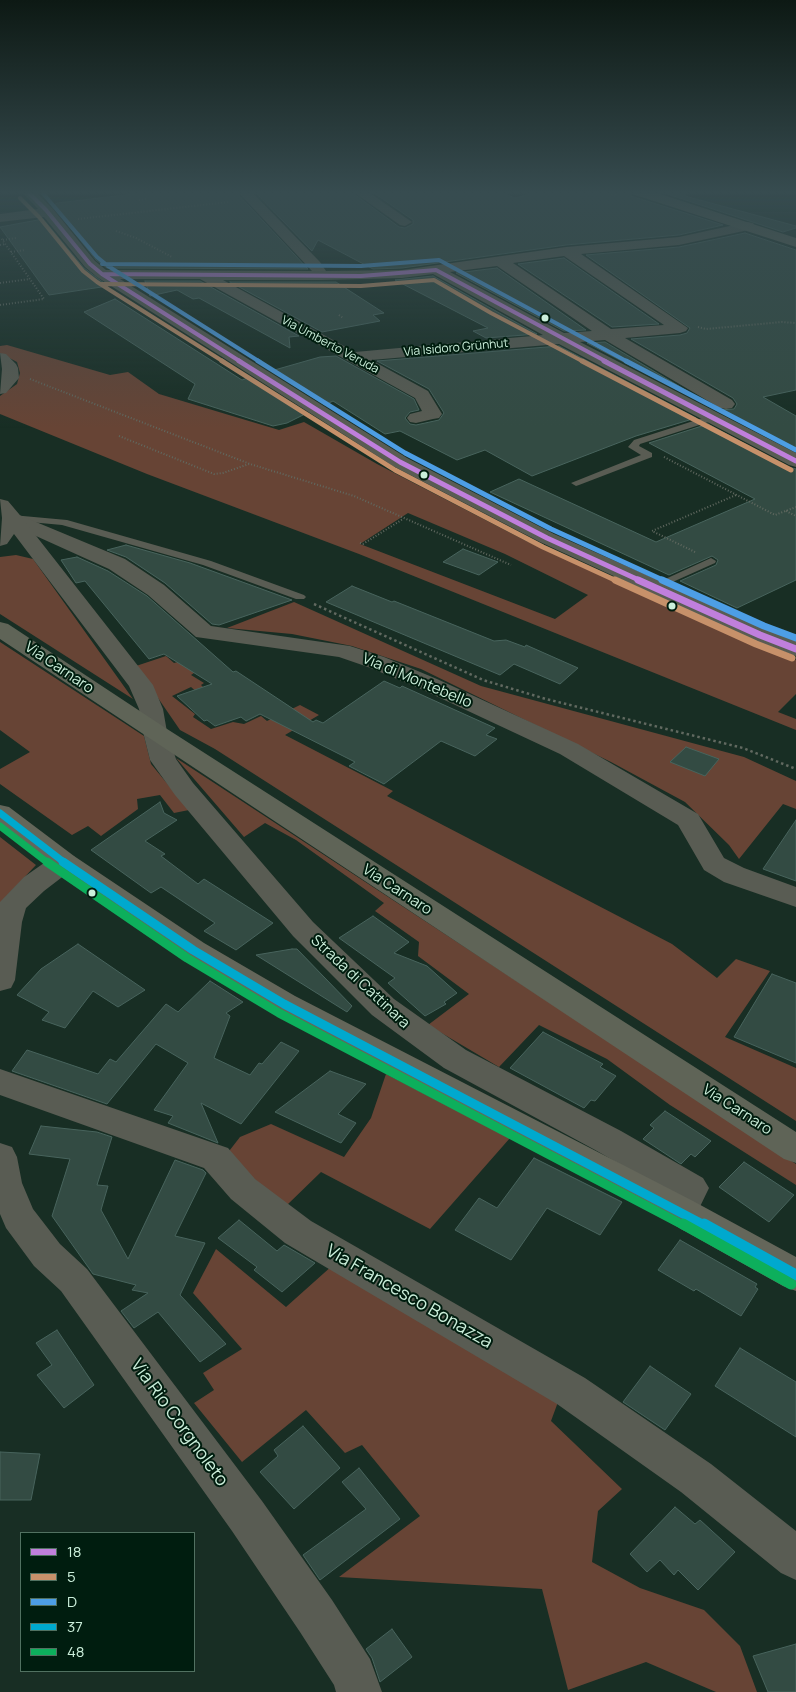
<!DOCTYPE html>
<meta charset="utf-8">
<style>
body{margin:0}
#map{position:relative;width:796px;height:1692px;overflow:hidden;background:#182e24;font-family:Manrope,sans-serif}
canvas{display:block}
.legend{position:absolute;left:20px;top:1532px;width:175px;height:140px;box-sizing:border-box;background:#001d0f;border:1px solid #517161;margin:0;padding:6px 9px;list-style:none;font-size:15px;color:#cbefdb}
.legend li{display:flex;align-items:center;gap:10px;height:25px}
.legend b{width:25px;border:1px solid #517161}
</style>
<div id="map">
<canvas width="796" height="1692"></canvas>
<ul class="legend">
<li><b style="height:6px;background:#c07fdc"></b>18</li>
<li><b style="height:6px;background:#c7916a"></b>5</li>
<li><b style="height:6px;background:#4d9ee5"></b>D</li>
<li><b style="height:6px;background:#00a9ce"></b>37</li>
<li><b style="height:6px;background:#0daf5c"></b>48</li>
</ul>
</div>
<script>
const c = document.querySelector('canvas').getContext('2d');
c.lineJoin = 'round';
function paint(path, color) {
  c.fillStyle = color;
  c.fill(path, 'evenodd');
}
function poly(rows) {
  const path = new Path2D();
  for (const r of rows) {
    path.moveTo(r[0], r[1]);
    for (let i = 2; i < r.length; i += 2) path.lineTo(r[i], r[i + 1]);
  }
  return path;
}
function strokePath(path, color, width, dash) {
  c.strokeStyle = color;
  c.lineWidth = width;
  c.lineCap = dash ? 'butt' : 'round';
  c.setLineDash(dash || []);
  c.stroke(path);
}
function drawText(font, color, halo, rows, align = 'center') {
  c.font = font + ' Manrope,sans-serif';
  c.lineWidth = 4;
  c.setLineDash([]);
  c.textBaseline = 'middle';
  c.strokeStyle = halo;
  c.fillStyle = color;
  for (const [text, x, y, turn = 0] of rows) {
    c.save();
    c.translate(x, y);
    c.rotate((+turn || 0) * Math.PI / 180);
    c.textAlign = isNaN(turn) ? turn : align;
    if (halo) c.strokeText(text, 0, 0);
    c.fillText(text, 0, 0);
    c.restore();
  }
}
const green = poly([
 [7,345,110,375,128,372,159,394,279,430,304,422,377,464,526,541,744,640,796,660,796,694,778,712,796,719,796,730,359,554,147,474,0,414,0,396,17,384,20,373,17,362,0,353,0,346],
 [408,513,505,554,588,595,555,619,360,544],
 [16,555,33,559,133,699,0,614,0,557],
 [294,602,481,686,744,757,796,781,796,809,783,804,739,859,729,845,685,802,611,762,421,669,352,646,292,634,227,628],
 [0,642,144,736,151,764,189,810,174,813,160,795,137,799,138,809,101,836,88,826,72,835,0,784,0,769,30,752,0,730],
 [166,656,174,663,185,660,197,671,191,675,204,683,201,685,213,697,206,700,191,687,172,696,195,714,193,717,211,729,233,722,244,724,261,716,267,721,300,705,319,715,285,735,393,791,387,796,672,944,717,978,736,959,770,971,725,1037,796,1068,796,1121,215,749,180,730,136,666],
 [176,758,796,1164,796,1185,670,1105,607,1059,539,1025,499,1067,428,1025,469,994,418,956,419,942,375,911,384,903,296,840,265,823,244,837],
 [0,837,36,865,0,903],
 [386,1074,510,1138,430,1229,321,1172,286,1206,226,1155,240,1137,271,1124,344,1157,371,1118],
 [216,1249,286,1307,333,1265,558,1402,551,1421,622,1489,598,1511,592,1562,640,1588,704,1610,740,1646,757,1692,716,1692,646,1662,568,1690,542,1589,339,1577,420,1516,362,1445,345,1453,306,1410,242,1462,194,1403,214,1390,203,1373,242,1349,193,1293]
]);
const building = poly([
 [158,191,177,191,179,194,235,191,308,269,107,268,96,260,53,206,57,203,158,191],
 [254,191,350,191,399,227,405,228,413,224,413,220,371,191,497,191,515,198,541,191,629,191,631,196,723,225,679,235,566,245,402,268,373,269,318,240,312,251,254,191],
 [658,191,685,191,685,196,796,226,796,228,783,232,658,191],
 [43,219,84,268,108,286,49,295,0,227,43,219],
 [745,233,796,250,796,390,763,397,796,416,796,451,587,343,605,342,719,410,734,409,737,404,733,398,631,339,680,335,687,333,690,328,586,255,679,247,745,233],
 [564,258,659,324,612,327,518,264,564,258],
 [497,268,586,330,564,331,456,273,497,268],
 [433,276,537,334,486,338,473,331,488,328,395,280,433,276],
 [145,281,200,281,299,336,289,337,290,348,199,298,193,299,177,290,150,296,145,281],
 [230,282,336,282,384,313,373,315,380,321,322,332,230,282],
 [115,299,242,380,250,377,307,413,287,423,273,426,188,399,195,384,84,312,115,299],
 [559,346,696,418,636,436,532,476,485,450,457,460,400,431,385,434,333,401,325,405,271,371,320,357,336,356,414,399,419,410,410,412,405,418,410,424,416,425,439,420,444,413,429,389,377,361,559,346],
 [708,424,788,467,796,469,796,580,737,608,680,581,716,565,718,560,712,556,669,575,490,492,519,479,656,542,755,499,649,443,708,424],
 [126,545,190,563,292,600,219,625,212,624,165,583,126,557,107,550,126,545],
 [463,549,498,562,479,575,443,562,463,549],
 [77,557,108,571,147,596,233,672,236,671,313,722,316,720,323,723,384,681,400,688,402,686,495,728,486,735,497,739,475,756,441,741,384,784,349,766,355,762,260,714,246,721,241,717,215,726,207,720,204,721,177,696,212,684,164,654,149,659,85,581,76,583,61,560,77,557],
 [352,586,392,602,394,601,494,641,506,640,525,647,526,645,578,668,560,684,514,664,500,675,326,602,352,586],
 [686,747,719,759,705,776,670,762,686,747],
 [160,802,164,813,177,820,145,841,165,854,161,856,198,884,204,879,273,923,236,950,204,931,215,923,161,887,151,893,91,850,160,802],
 [796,820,796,881,763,869,796,820],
 [373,916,409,942,394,953,427,966,457,993,444,1002,446,1004,425,1016,388,983,395,978,339,938,373,916],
 [78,944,145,990,118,1007,93,991,65,1028,42,1020,49,1012,17,995,41,969,78,944],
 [292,949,297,949,352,1006,347,1012,256,955,292,949],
 [772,974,796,983,796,1063,734,1037,772,974],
 [210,981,243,1002,226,1013,230,1016,214,1058,250,1075,259,1063,262,1064,281,1042,299,1051,241,1124,201,1103,218,1143,168,1123,173,1116,154,1110,188,1063,156,1044,107,1104,12,1071,27,1050,98,1074,110,1059,116,1062,166,1004,178,1012,210,981],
 [543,1032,603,1064,600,1067,616,1076,595,1101,591,1100,584,1108,510,1068,543,1032],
 [330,1071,366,1084,338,1114,356,1123,341,1143,275,1112,330,1071],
 [665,1111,711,1141,695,1157,691,1154,681,1164,643,1139,654,1128,650,1125,665,1111],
 [41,1126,97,1132,112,1137,97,1185,108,1186,101,1210,128,1259,175,1160,203,1170,206,1173,175,1236,205,1243,180,1295,226,1344,200,1362,158,1312,134,1328,121,1311,148,1293,132,1290,136,1285,93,1274,52,1216,70,1159,29,1154,41,1126],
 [534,1158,622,1202,600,1235,547,1208,511,1260,455,1230,479,1198,497,1208,534,1158],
 [744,1162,794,1195,769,1222,719,1187,744,1162],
 [239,1220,277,1251,284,1245,315,1263,282,1292,254,1270,257,1267,218,1238,239,1220],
 [680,1240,757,1284,755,1287,758,1289,741,1316,696,1289,694,1291,658,1270,680,1240],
 [57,1330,94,1385,64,1408,37,1375,52,1365,36,1343,57,1330],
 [740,1348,796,1382,796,1437,715,1386,740,1348],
 [650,1366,691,1394,665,1430,623,1402,650,1366],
 [303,1426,340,1468,294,1509,260,1472,278,1456,274,1450,303,1426],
 [0,1452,40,1454,31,1500,0,1500,0,1452],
 [359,1468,400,1519,320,1580,303,1555,366,1509,342,1482,359,1468],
 [675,1507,695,1524,700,1520,735,1552,698,1590,678,1570,674,1575,660,1560,647,1572,630,1554,675,1507],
 [392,1629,412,1657,380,1682,372,1658,366,1649,392,1629],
 [796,1644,796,1692,768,1692,753,1656,796,1644]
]);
const pathFar1 = poly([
 [615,196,612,195,621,192],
 [139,200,146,199],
 [78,219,229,202],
 [116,231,136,238,172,257],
 [3,240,16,238],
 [0,245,6,244],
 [11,252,25,250],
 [0,283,30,279],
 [0,305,44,299,1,238],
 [339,315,343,318],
 [698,327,706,329,782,322,796,323],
 [30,379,250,464,354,496,511,565],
 [119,436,214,474,223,473,249,464],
 [664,457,775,515,796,507],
 [786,511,796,516],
 [360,543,363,544,403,519],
 [695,552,652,531,736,495]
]);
const path = poly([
 [314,604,483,680,546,699,743,748,796,769]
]);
const service = poly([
 [712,415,715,416,715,420,640,444,639,446,652,453,652,457,579,485,576,486,571,483,641,455,628,447,634,440,712,415],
 [12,515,67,520,211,561,304,595,306,597,304,599,296,599,203,565,62,525,8,520,8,516,12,515],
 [711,558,716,561,715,563,657,589,649,589,648,587,711,558]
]);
const minor = poly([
 [21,191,35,191,53,209,95,261,106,270,312,271,237,191,251,191,320,262,326,271,402,270,566,247,679,237,748,222,753,223,755,226,753,229,679,245,581,254,688,328,686,331,680,333,625,338,732,400,735,404,732,408,726,409,720,408,605,340,580,342,796,453,796,467,789,465,559,344,371,360,428,391,442,414,439,418,433,419,416,423,410,422,407,418,410,414,422,411,415,398,200,279,120,279,407,458,554,534,796,641,796,656,752,640,540,542,393,466,97,277,85,267,44,217,0,222,0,214,38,209,21,191],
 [564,256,664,325,611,329,513,263,564,256],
 [497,266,592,331,564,333,450,272,497,266],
 [433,274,543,335,355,352,223,280,322,280,402,278,433,274],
 [352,191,367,191,412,222,405,226,400,225,352,191],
 [12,512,125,559,164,585,211,626,350,646,384,657,437,679,578,744,698,814,724,858,744,868,796,887,796,907,724,882,704,870,678,825,560,754,421,689,368,667,339,657,196,637,148,595,109,569,5,522,2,518,5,514,12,512],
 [155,725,164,727,167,732,176,759,193,783,313,922,394,999,466,1050,621,1131,703,1178,709,1188,693,1221,680,1226,667,1221,662,1211,671,1194,597,1151,444,1068,372,1015,293,936,175,795,150,760,143,732,146,727,155,725],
 [64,853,74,856,78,862,74,868,44,891,26,908,22,922,15,980,11,988,0,991,0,902,24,877,54,856,64,853],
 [0,1069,228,1148,255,1179,311,1221,585,1378,711,1464,796,1531,796,1580,781,1573,681,1492,557,1404,285,1243,231,1199,204,1168,0,1095,0,1069],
 [0,1143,12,1147,17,1157,22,1183,33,1209,60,1244,87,1269,262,1501,332,1600,370,1659,382,1692,336,1692,334,1685,300,1632,232,1531,61,1291,34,1266,6,1228,0,1214,0,1143]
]);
const tertiary = poly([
 [0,353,6,354,16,364,18,368,19,378,6,393,0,394,2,369,0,353],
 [0,499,8,501,19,514,153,685,163,709,167,732,164,737,155,739,146,737,143,732,139,709,129,686,14,534,7,544,0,546,2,518,0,499]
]);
const secondary = poly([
 [631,191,651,191,796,238,796,247,632,194,631,191],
 [0,805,9,807,74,856,204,943,295,996,693,1201,796,1257,796,1291,783,1286,667,1221,273,1012,182,957,54,868,0,826,0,805]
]);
const primary = poly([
 [0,622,8,624,164,727,796,1132,796,1163,784,1159,0,639,0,622]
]);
const bus1Far2 = poly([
 [27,191,46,210,90,264,102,274,241,362],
 [102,274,361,276,436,270,607,362]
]);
const bus1Far1 = poly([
 [239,361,400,462,547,538,641,581],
 [604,361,796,461]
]);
const bus1 = poly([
 [638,580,760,635,796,649]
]);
const bus2Far2 = poly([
 [20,198,39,217,83,271,97,282,224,362],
 [102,284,361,286,434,280,491,313,584,362]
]);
const bus2Far1 = poly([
 [222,361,395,470,543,547,617,581],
 [582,361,791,470]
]);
const bus2 = poly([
 [615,580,756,644,792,658]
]);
const bus3Far2 = poly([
 [41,191,97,257,108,266,260,362],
 [102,264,361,266,439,260,628,362]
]);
const bus3Far1 = poly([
 [258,361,405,453,551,529,665,581],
 [626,361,796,450]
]);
const bus3 = poly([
 [662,580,764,626,796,638]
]);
const bus4Far2 = poly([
 [0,813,65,863]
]);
const bus4Far1 = poly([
 [63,862,193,950,284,1004,706,1226]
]);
const bus4 = poly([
 [704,1224,796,1275]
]);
const bus5Far2 = poly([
 [0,826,48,863]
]);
const bus5Far1 = poly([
 [47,862,187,958,279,1013,685,1226]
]);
const bus5 = poly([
 [683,1224,791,1284]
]);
const markers = [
 [545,318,4.5,"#cbefdb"],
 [424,475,4.5,"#cbefdb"],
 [672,606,4.5,"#cbefdb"],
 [92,893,4.5,"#cbefdb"]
];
const farStreetnames = [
 ["Via Umberto Veruda",330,345,28],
 ["Via Isidoro Grünhut",456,348,-5]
];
const streetNames = [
 ["Via Carnaro",59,668,34],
 ["Via di Montebello",417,681,23],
 ["Via Carnaro",397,890,33],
 ["Strada di Cattinara",360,982,43],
 ["Via Carnaro",737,1110,33]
];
const nearStreetnames = [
 ["Via Francesco Bonazza",409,1297,30],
 ["Via Rio Corgnoleto",179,1423,54]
];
paint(green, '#674435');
paint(building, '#334b43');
strokePath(building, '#48645d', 1);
strokePath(pathFar1, '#616960', 2, [1, 2]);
strokePath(path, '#616960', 2.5, [2.5, 3]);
paint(service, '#595c53');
paint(minor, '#595c53');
paint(tertiary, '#595c53');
paint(secondary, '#64665a');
paint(primary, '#5f6457');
strokePath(bus1Far2, '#c07fdc', 4);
strokePath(bus1Far1, '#c07fdc', 5);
strokePath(bus1, '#c07fdc', 7);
strokePath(bus2Far2, '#c7916a', 4);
strokePath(bus2Far1, '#c7916a', 5);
strokePath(bus2, '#c7916a', 7);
strokePath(bus3Far2, '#4d9ee5', 4);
strokePath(bus3Far1, '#4d9ee5', 5);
strokePath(bus3, '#4d9ee5', 7);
strokePath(bus4Far2, '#00a9ce', 7);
strokePath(bus4Far1, '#00a9ce', 9);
strokePath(bus4, '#00a9ce', 11);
strokePath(bus5Far2, '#0daf5c', 7);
strokePath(bus5Far1, '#0daf5c', 9);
strokePath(bus5, '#0daf5c', 11);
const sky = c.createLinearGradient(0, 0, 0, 428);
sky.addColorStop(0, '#0d1914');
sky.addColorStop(0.45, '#374c50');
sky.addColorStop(1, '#374c5000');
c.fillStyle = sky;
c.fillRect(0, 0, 796, 428);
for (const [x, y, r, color] of markers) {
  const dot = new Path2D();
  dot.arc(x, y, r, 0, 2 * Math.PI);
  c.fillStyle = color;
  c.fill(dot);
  strokePath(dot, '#001d0f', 2);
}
drawText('12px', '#cbefdb', '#001d0f', farStreetnames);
drawText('15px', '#cbefdb', '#001d0f', streetNames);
drawText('18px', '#cbefdb', '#001d0f', nearStreetnames);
</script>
